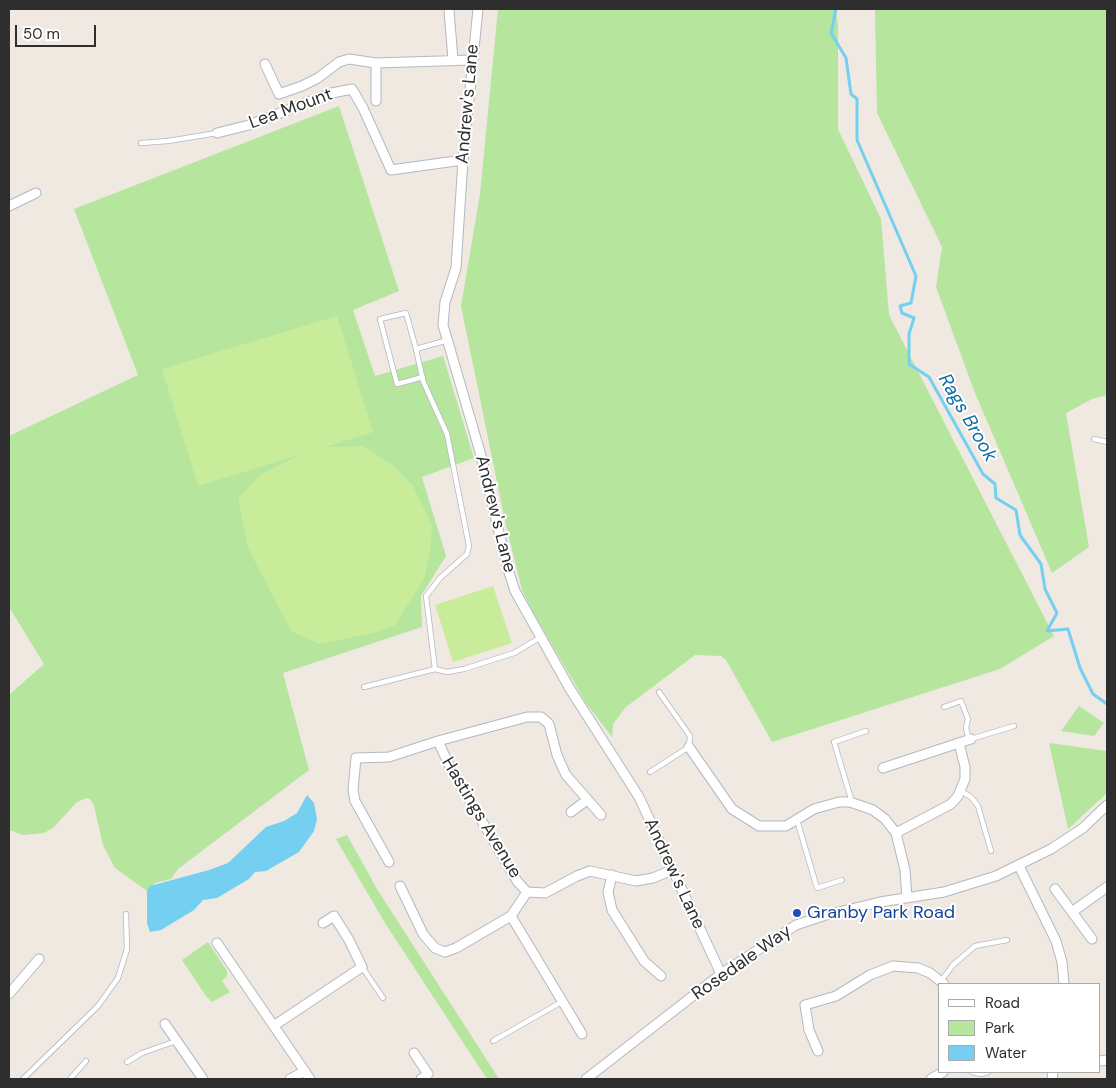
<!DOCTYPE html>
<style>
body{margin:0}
#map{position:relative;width:1116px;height:1088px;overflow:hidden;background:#efe9e1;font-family:"DM Sans",sans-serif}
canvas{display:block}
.frame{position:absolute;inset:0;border:10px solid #2e2e2e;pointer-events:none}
.legend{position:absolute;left:938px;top:983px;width:162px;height:90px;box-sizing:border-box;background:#fff;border:1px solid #ababab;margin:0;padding:6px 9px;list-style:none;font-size:15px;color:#2e2e2e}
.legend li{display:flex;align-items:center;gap:10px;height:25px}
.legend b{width:25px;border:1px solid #ababab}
.scale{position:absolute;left:15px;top:25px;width:81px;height:22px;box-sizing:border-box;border:2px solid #2e2e2e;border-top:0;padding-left:6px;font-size:15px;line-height:18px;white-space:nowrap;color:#2e2e2e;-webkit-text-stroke:4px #fff;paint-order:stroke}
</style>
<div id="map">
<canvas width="1116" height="1088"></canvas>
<div class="frame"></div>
<ul class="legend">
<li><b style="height:6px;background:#fff"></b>Road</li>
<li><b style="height:14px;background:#b6e59e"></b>Park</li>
<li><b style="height:14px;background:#75cff0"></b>Water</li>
</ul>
<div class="scale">50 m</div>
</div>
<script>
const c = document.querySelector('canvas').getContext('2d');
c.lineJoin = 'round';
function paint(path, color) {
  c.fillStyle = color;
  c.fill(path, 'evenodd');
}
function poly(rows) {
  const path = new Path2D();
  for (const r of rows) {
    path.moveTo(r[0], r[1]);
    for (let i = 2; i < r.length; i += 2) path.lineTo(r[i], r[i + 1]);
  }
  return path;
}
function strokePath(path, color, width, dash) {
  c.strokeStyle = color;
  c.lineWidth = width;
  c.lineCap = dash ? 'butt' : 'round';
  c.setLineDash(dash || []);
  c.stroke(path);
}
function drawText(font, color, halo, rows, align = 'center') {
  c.font = font + ' "DM Sans",sans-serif';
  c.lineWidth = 4;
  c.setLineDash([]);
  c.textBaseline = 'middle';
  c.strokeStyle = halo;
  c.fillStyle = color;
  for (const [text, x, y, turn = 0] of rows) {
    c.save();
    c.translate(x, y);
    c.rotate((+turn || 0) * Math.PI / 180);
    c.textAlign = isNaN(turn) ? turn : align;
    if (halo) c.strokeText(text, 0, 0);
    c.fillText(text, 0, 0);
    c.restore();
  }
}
const green = poly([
 [498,9,836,9,838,26,838,129,881,219,889,315,1054,636,1000,669,772,742,726,660,721,656,695,655,626,707,613,724,612,737,586,703,533,612,522,590,505,521,461,306,480,194],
 [875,9,1107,9,1107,395,1092,399,1066,413,1089,547,1052,573,975,393,936,287,942,247,877,113],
 [339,106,399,291,353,310,375,376,443,356,474,458,422,477,446,556,421,596,422,627,283,673,309,770,178,869,171,879,155,883,147,891,115,868,103,845,94,806,91,800,87,798,77,802,53,828,44,833,23,835,9,830,9,695,44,664,9,607,9,436,138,375,74,209],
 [1079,706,1104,723,1094,736,1061,731],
 [1049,743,1107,751,1107,793,1068,829],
 [347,835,377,889,499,1079,487,1079,385,923,336,839],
 [208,942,227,971,227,976,222,981,230,992,212,1002,206,996,182,960]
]);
const pitch = poly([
 [337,316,373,432,325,447,363,446,394,466,413,486,432,525,430,553,424,579,395,625,374,633,319,644,291,631,248,548,238,499,260,475,299,455,198,486,162,369],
 [493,586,512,643,453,662,435,605]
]);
const water = poly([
 [307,795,314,803,317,819,314,831,299,852,266,871,255,872,249,879,217,898,203,900,194,910,161,930,150,932,147,923,147,891,150,886,209,870,228,863,266,827,284,821,297,813]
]);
const stream = poly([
 [836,9,831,33,846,58,851,94,857,99,857,140,916,276,911,303,900,306,902,313,914,318,909,334,909,364,929,377,983,474,995,484,996,498,1016,510,1020,535,1041,564,1045,589,1057,613,1047,631,1068,629,1080,668,1093,694,1107,704]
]);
const lane = poly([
 [141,143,168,141,217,133],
 [448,340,416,349,423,381,447,434,469,546,467,554,440,578,426,596,435,669,447,672,464,669,514,653,541,637],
 [416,349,406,313,380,319,397,384,423,377],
 [1094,439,1107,442],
 [364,687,435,669],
 [944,707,961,701,968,719,966,728,969,740],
 [971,739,1014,726],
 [650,772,689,747,690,736,659,692],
 [961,791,971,797,978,806,991,851],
 [852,802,834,742,866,731],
 [797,820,817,888,842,880],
 [362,967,383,998],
 [941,981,953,965,975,946,1007,940],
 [493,1041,563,1001],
 [127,1062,142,1053,176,1041],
 [972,1072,981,1074,988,1072],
 [23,1079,98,1006,118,978,127,949,126,914],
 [70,1079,86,1061]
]);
const street = poly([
 [478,9,463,160,456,268,445,302,443,325,480,452,507,566,515,591,570,689,639,797,721,974],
 [449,10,453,60],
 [376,63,376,101],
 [265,64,279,94,302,86,318,78,339,62,349,59,376,63,472,60],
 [217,133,249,125,332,93,352,89,363,108,391,170,463,160],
 [9,206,36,193],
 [438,741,527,717,541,717,549,724,557,755,566,775,601,815],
 [689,747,732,809,759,826,786,826,814,809,839,802,850,802,873,810,885,819,896,833,905,870,907,898],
 [883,768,971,739],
 [571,812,587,800],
 [896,833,951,804,958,796,965,779,965,767,959,743],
 [389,862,355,801,353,790,356,758,389,757,438,741,449,765,517,881,527,892,545,893,577,876,590,871,636,881,653,878,672,870],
 [1019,866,1056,941,1062,962,1064,984],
 [612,875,608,892,612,910,644,961,661,976],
 [400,886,423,934,435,948,445,952,456,948,511,916,527,892],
 [1055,889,1092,939],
 [1072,912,1107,887],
 [511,916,582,1034],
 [217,943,310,1079],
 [9,994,39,959],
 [165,1024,203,1079],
 [275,1025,362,967,349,940,334,916,323,923],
 [818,1051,809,1030,805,1005,836,996,870,975,893,966,918,968,930,973,944,984],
 [414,1053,428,1074,421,1079],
 [1100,1061,1107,1060],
 [290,1079,305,1071],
 [586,1079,721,974,796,925,826,915,880,902,944,892,996,876,1051,849,1083,828,1107,805],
 [931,1079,943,1072],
 [1052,1079,1053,1072]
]);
const markers = [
 [797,913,5,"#1a4fb4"]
];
const streetNames = [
 ["Andrew's Lane",468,104,-85],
 ["Lea Mount",291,109,-20],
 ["Andrew's Lane",495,514,76],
 ["Hastings Avenue",481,818,59],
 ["Andrew's Lane",674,874,65],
 ["Rosedale Way",742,963,-35]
];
const transitNames = [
 ["Granby Park Road",807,913]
];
const waterNames = [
 ["Rags Brook",967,418,60]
];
paint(green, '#b6e59e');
paint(pitch, '#c9ec9a');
paint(water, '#75cff0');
strokePath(stream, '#75cff0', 3);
strokePath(lane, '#b4b7c1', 6);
strokePath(street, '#b4b7c1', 11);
strokePath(lane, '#fff', 4.5);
strokePath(street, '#fff', 9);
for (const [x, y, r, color] of markers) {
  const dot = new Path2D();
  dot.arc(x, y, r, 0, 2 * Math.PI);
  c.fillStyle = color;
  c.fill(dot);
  strokePath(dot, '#fff', 2);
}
drawText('18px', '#2e2e2e', '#fff', streetNames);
drawText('18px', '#164399', '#fff', transitNames, 'left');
drawText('italic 19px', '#0d6fa3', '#fff', waterNames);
</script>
